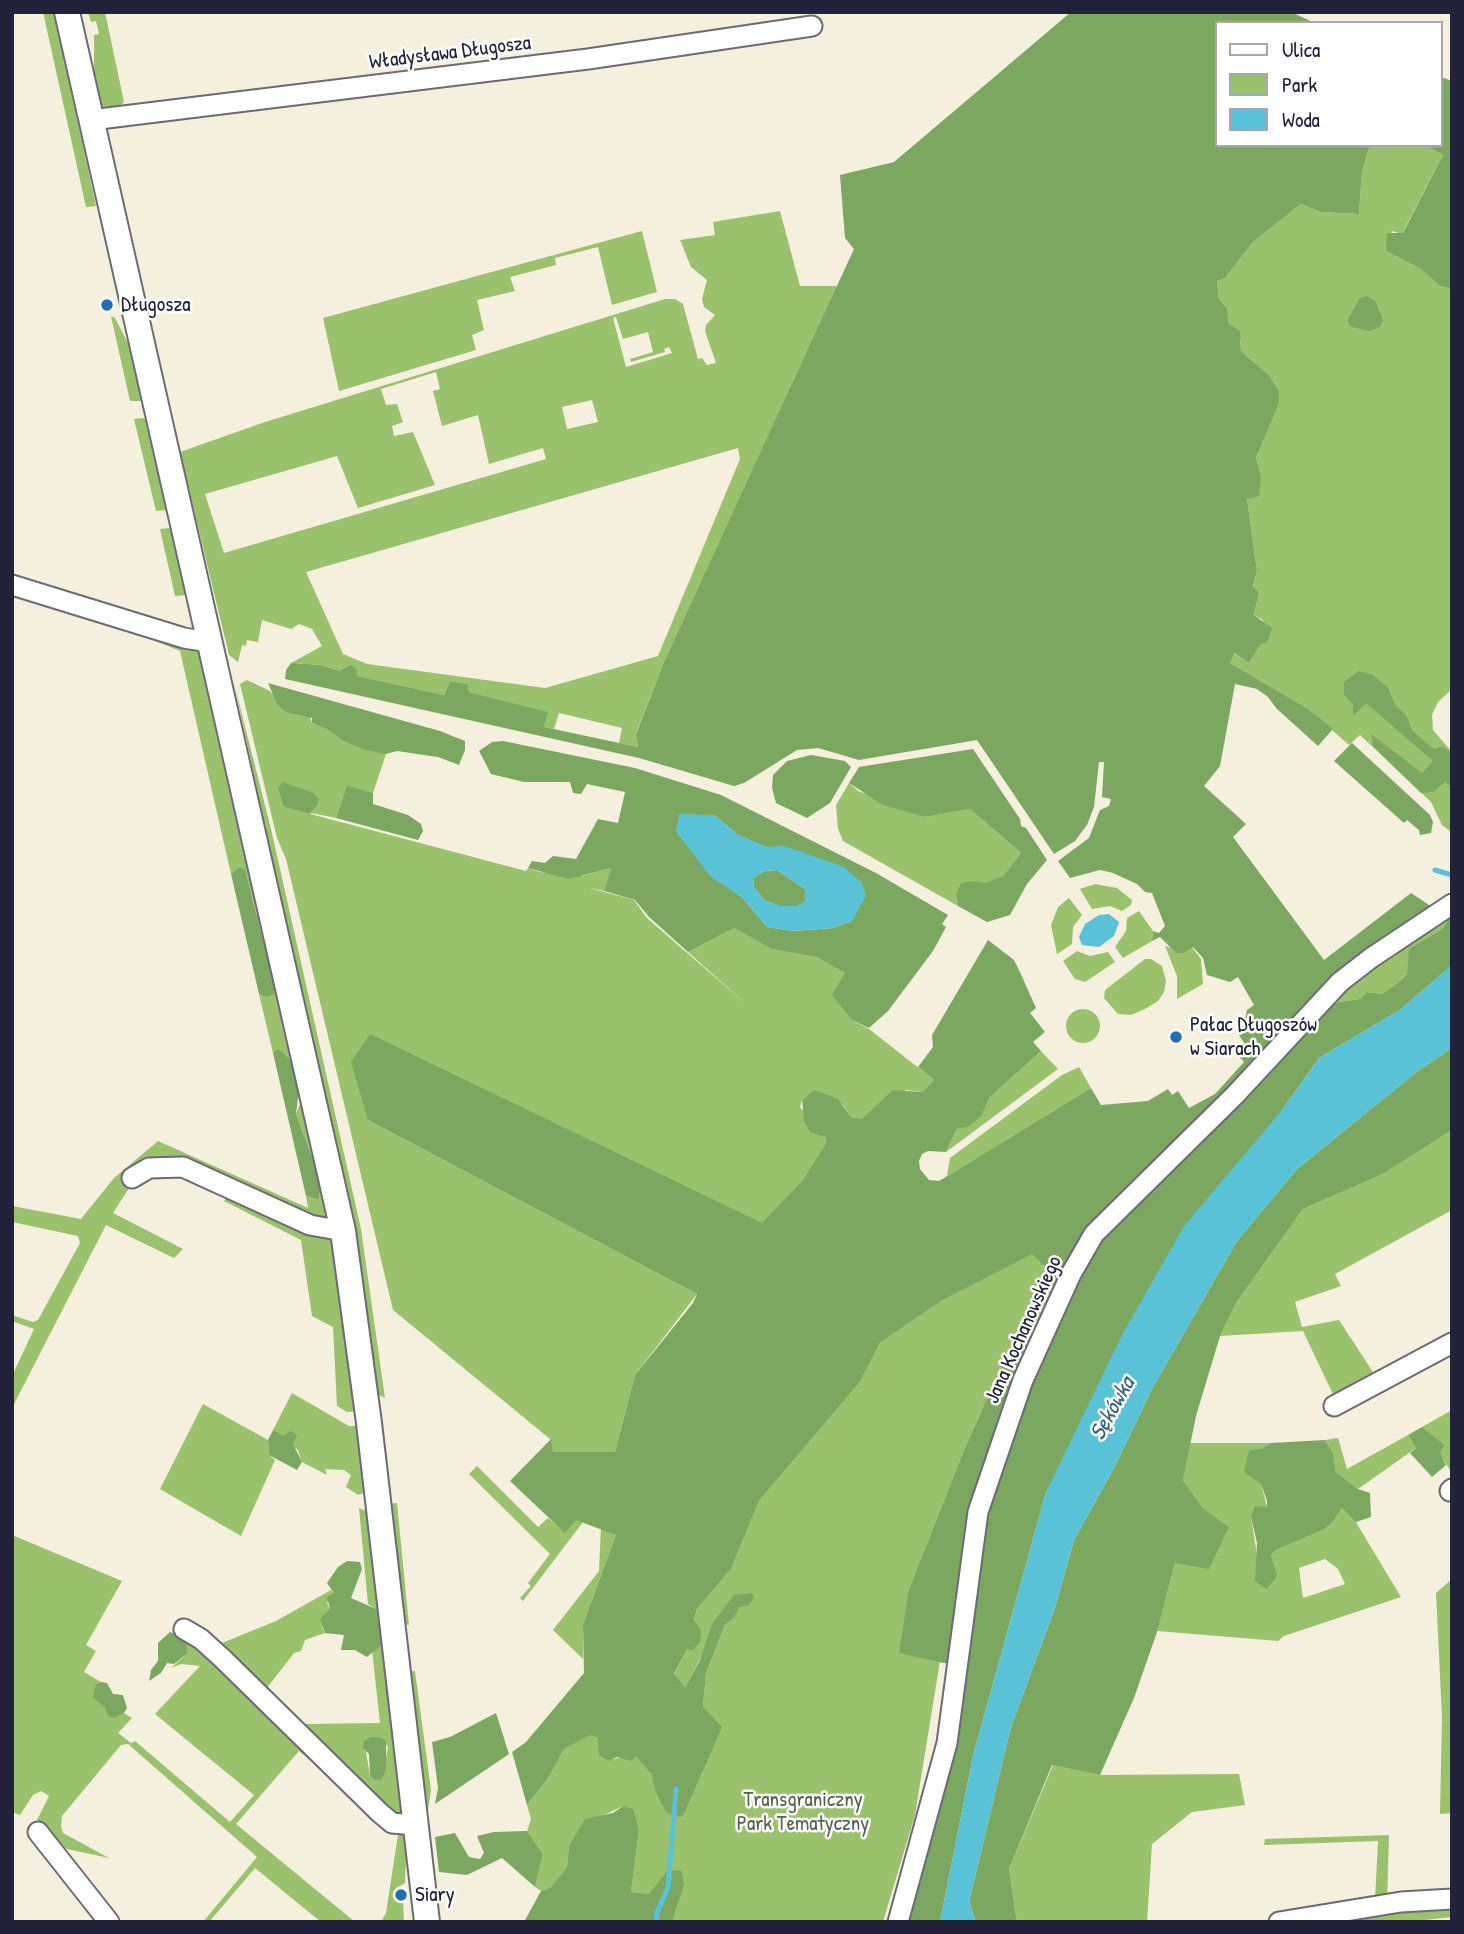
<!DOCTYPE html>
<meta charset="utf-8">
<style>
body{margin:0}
#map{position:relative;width:1464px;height:1934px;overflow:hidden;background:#f5efdd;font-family:"Patrick Hand",sans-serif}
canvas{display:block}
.frame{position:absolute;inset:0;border:14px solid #22223b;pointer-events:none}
.legend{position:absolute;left:1215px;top:21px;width:228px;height:126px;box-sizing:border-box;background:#fff;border:2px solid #a7a7b1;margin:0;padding:9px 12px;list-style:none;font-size:21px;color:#22223b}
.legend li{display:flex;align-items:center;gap:14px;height:35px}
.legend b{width:35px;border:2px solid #a7a7b1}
</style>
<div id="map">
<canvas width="1464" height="1934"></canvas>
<div class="frame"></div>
<ul class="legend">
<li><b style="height:9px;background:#fff"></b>Ulica</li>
<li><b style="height:19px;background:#9ac16c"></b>Park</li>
<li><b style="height:19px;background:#5ac2d6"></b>Woda</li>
</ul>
</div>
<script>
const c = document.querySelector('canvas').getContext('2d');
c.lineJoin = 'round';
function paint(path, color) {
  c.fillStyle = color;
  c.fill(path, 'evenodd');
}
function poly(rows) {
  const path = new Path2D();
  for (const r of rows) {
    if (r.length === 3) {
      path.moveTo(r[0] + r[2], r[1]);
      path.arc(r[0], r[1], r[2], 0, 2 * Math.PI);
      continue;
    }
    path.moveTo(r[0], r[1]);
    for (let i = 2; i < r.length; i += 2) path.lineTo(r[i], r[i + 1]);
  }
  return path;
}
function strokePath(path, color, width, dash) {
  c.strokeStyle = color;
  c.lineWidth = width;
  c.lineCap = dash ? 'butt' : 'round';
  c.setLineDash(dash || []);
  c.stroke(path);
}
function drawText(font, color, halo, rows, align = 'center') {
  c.font = font + ' "Patrick Hand",sans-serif';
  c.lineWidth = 5;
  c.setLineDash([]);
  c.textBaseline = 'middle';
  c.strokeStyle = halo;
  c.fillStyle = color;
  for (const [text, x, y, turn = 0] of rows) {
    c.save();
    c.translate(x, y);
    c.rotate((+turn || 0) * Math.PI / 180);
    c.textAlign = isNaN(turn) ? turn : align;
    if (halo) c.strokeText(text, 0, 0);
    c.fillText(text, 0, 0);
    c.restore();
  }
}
const green = poly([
 [43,12,54,12,96,206,86,207],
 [88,12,105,12,124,102,117,109,101,106,94,73,94,35,99,34,96,21,91,22],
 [1370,145,1425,145,1443,155,1402,234,1392,231,1386,251,1419,268,1440,286,1452,289,1452,689,1438,702,1432,715,1433,730,1452,752,1452,833,1442,825,1431,802,1360,735,1349,745,1307,708,1230,663,1233,653,1249,663,1261,644,1263,620,1254,615,1259,592,1253,588,1257,571,1247,499,1261,476,1256,457,1278,403,1279,391,1269,375,1241,351,1241,342,1229,324,1227,308,1219,299,1217,281,1225,278,1253,242,1301,204,1321,212,1359,214,1362,172],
 [780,211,800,286,838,286,664,662,636,733,638,747,619,743,622,728,559,713,554,729,544,727,547,712,469,692,466,684,450,681,444,695,356,676,321,665,291,663,322,646,312,629,299,624,291,629,262,620,258,642,247,640,246,646,242,645,238,662,229,655,180,452,265,422,665,299,675,299,683,304,698,359,702,358,707,365,716,363,705,331,706,325,715,315,704,307,702,299,707,280,691,267,680,240,715,235,713,222],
 [616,317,623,339,648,332,653,352,630,359,631,362,665,352,664,349,669,347,672,353,626,367,613,318],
 [436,372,440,389,433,391,442,426,478,415,489,464,543,448,546,459,224,553,205,494,337,456,358,508,435,485,413,432,394,436,392,426,403,422,397,404,386,405,381,389],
 [592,400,598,422,567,429,562,407],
 [738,448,740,459,658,656,545,688,367,664,343,654,306,572],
 [642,231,657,292,612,305,598,247,555,258,556,265,510,277,515,291,477,300,484,330,472,335,476,350,339,391,323,318],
 [111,316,115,318,130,347,142,401,130,401],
 [143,418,146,420,167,510,156,511,134,419],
 [171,528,186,595,175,596,160,529],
 [141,635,197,647,331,1222,323,1223,181,1164,133,1182,113,1213,183,1249,174,1258,106,1225,12,1408,12,1376,34,1329,12,1321,12,1315,33,1322,38,1320,80,1243,78,1236,12,1222,12,1206,81,1219,114,1178,158,1141,308,1208,306,1196,319,1200,321,1181,296,1114,300,1104,292,1061,278,1050,273,1053,259,994,266,997,275,986,255,907,247,877,239,867,231,874,180,651],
 [247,680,270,691,286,711,310,717,312,723,328,730,343,741,386,754,373,793,347,787,336,818,311,813,316,807,284,807,526,871,528,868,540,872,582,876,611,868,604,891,589,888,634,900,647,918,747,1005,688,952,734,928,773,949,816,957,845,973,852,1020,869,1029,934,1080,922,1092,906,1090,862,1119,851,1117,843,1105,814,1090,802,1100,800,1107,825,1137,826,1143,802,1181,762,1224,370,1035,368,1120,697,1294,635,1375,615,1452,553,1452,550,1439,393,1310,286,859,277,838,240,684],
 [234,683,271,829,361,1229,385,1398,375,1393,366,1311,353,1231],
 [849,783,858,791,925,817,970,809,1021,853,1003,876,985,884,974,881,956,895,958,906,843,841,838,829,836,805],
 [1095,884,1117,888,1132,900,1131,905,1122,911,1110,906,1092,909,1080,889],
 [1069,898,1082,915,1073,927,1072,944,1057,954,1051,925,1058,907],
 [1139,911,1153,931,1152,941,1123,958,1115,947,1126,931,1127,918],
 [1452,914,1442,929,1410,949,1407,974,1401,980,1382,994,1367,992,1360,999,1338,1002,1310,1023,1349,981],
 [1165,946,1184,953,1192,947,1201,959,1203,984,1177,999,1177,976],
 [1077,951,1090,956,1108,952,1115,962,1085,982,1075,979,1063,961],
 [1145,959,1151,959,1162,966,1166,981,1164,992,1158,1001,1145,1009,1131,1015,1118,1014,1104,998,1105,990],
 [1083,1026,17],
 [1041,1051,1058,1069,946,1152,957,1127],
 [1079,1067,1091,1088,947,1176,950,1158,1062,1075],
 [1452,1130,1452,1210,1335,1274,1341,1286,1295,1302,1302,1327,1339,1320,1378,1380,1341,1411,1303,1331,1220,1336,1236,1303,1303,1209,1383,1174],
 [232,1193,329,1237,336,1244,359,1411,347,1412,337,1406,333,1327,312,1316,301,1240,224,1201],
 [1032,1253,1058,1280,1038,1334,1010,1348,962,1455,909,1589,940,1661,915,1815,883,1922,672,1922,684,1886,659,1883,649,1894,631,1892,639,1830,623,1806,602,1816,569,1846,567,1867,550,1888,541,1891,535,1887,543,1854,527,1831,531,1819,527,1805,549,1777,564,1749,590,1734,598,1738,608,1760,636,1755,651,1774,655,1791,667,1812,703,1707,706,1673,725,1625,734,1618,734,1595,685,1687,674,1675,687,1649,697,1609,731,1569,759,1501,860,1382,880,1343,941,1301],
 [292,1393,349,1426,361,1426,368,1492,358,1495,346,1487,351,1475,344,1470,325,1469,327,1475,302,1462,298,1450,273,1430],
 [203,1404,268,1440,269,1455,275,1460,241,1536,160,1489],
 [1452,1410,1452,1473,1422,1427],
 [1408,1435,1416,1448,1358,1489,1336,1472,1333,1453,1325,1440,1338,1438,1347,1469],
 [1190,1443,1271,1443,1261,1449,1255,1479,1261,1484,1267,1507,1251,1517,1258,1562,1273,1563,1271,1555,1276,1550,1323,1530,1332,1523,1342,1508,1354,1519,1401,1597,1284,1636,1278,1641,1157,1631,1175,1563,1229,1527,1203,1508,1183,1480],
 [1325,1559,1338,1569,1345,1584,1303,1598,1299,1568],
 [477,1466,538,1527,548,1518,565,1532,576,1519,583,1522,523,1601,520,1598,531,1586,528,1583,550,1554,469,1474],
 [397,1503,409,1625,404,1624,388,1504],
 [359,1508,371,1513,404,1815,398,1816,299,1729,305,1724,380,1723,372,1650,376,1609,368,1604],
 [370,1737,380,1737,388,1747,382,1779,370,1775,364,1741],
 [601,1528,616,1535,583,1624,583,1659,553,1630,599,1571],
 [12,1535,122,1581,86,1645,96,1651,84,1672,101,1682,96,1686,105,1708,118,1715,124,1713,132,1718,118,1733,131,1743,135,1741,230,1822,254,1795,155,1714,200,1666,181,1664,171,1668,188,1653,183,1634,382,1821,299,1751,236,1824,355,1922,321,1922,255,1868,209,1922,203,1922,257,1857,128,1744,121,1745,62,1816,61,1826,63,1833,109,1858,67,1849,52,1839,45,1826,37,1820,49,1796,41,1791,33,1795,20,1815,12,1812],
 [1452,1579,1452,1813,1440,1814,1442,1717,1436,1593],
 [331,1590,334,1593,327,1603,330,1609,322,1627,325,1633,305,1640,301,1651,294,1653,263,1693,217,1645,276,1621],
 [415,1671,431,1790,427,1817,407,1672],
 [1053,1765,1100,1775,1239,1774,1245,1805,1192,1812,1152,1844,1147,1922,1017,1922,1009,1869],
 [394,1831,407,1833,405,1883,396,1888,397,1902,403,1901,404,1922,381,1922,386,1913,398,1835],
 [1389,1835,1387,1902,1375,1901,1378,1841,1264,1845,1265,1839],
 [1452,1905,1452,1917,1407,1922,1305,1922]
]);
const forest = poly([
 [1071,12,1291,12,1315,23,1217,23,1217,145,1370,145,1362,172,1359,214,1321,212,1301,204,1253,242,1225,278,1217,281,1219,299,1227,308,1229,324,1240,331,1241,351,1269,375,1279,391,1279,403,1256,457,1261,476,1259,496,1247,499,1257,571,1253,587,1259,592,1254,615,1272,628,1267,642,1261,644,1249,663,1234,653,1230,663,1307,708,1333,729,1318,746,1277,709,1268,697,1257,689,1235,684,1220,766,1204,786,1246,824,1233,837,1324,960,1411,893,1435,909,1397,932,1058,1280,1032,1254,941,1301,880,1343,860,1382,759,1501,731,1569,697,1609,694,1620,701,1630,700,1642,693,1650,687,1649,674,1674,685,1687,700,1660,712,1624,734,1595,752,1593,754,1598,748,1606,739,1607,734,1618,725,1625,706,1673,703,1707,722,1727,683,1816,674,1817,666,1812,655,1791,651,1774,636,1756,631,1761,617,1757,609,1761,599,1755,598,1738,590,1735,564,1749,549,1777,527,1805,512,1752,526,1742,584,1673,583,1624,616,1535,576,1520,565,1533,510,1481,551,1439,553,1452,615,1452,635,1375,693,1303,697,1294,368,1120,351,1062,370,1034,762,1223,802,1181,826,1143,825,1137,810,1132,804,1121,802,1100,814,1090,838,1099,851,1117,862,1119,893,1090,922,1092,934,1080,918,1067,933,1047,932,1035,988,940,1014,960,1019,970,1036,1008,1030,1013,1045,1032,1033,1042,1041,1051,989,1098,981,1116,968,1127,957,1128,946,1152,928,1151,922,1154,919,1161,920,1169,929,1180,939,1181,1091,1088,1101,1105,1148,1101,1168,1089,1172,1095,1178,1091,1189,1108,1215,1094,1244,1062,1234,1051,1244,1043,1236,1030,1244,1025,1247,1010,1254,1005,1238,977,1230,982,1207,975,1203,958,1193,947,1184,953,1176,953,1160,937,1152,941,1153,931,1159,933,1165,926,1152,893,1145,892,1137,884,1113,873,1100,870,1070,878,1058,861,1089,838,1100,810,1109,806,1111,799,1102,797,1104,762,1099,762,1094,807,1087,825,1075,841,1054,854,977,740,859,760,818,748,797,750,744,783,734,786,639,758,285,679,286,670,291,663,321,665,340,671,351,665,357,670,357,676,444,695,450,681,467,684,469,692,548,712,544,727,638,747,636,734,664,662,854,249,845,238,840,175,894,162],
 [1441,77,1452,81,1452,289,1440,286,1419,268,1386,251,1387,233,1403,233,1443,155,1425,145,1441,145],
 [1367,296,1375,301,1383,320,1380,327,1369,331,1349,326,1348,319,1360,298],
 [1359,671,1373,675,1388,688,1395,705,1406,715,1412,730,1425,742,1434,749,1443,747,1452,753,1452,787,1445,782,1433,792,1421,793,1373,746,1371,734,1422,773,1433,761,1366,703,1354,715,1353,713,1353,704,1344,695,1344,682],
 [268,683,440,731,465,741,465,750,459,765,438,757,397,751,386,754,366,750,343,741,328,730,312,723,312,718,286,712,277,704],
 [503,741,635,768,721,795,876,873,948,915,942,924,946,927,933,951,888,1011,869,1028,852,1020,832,995,845,973,816,957,772,949,734,928,688,952,649,917,635,900,604,891,611,868,569,879,528,868,532,861,545,863,553,856,576,859,598,819,618,823,625,792,587,784,581,794,573,793,570,782,524,782,491,774,479,751,492,742],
 [714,815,737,834,767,848,852,921,833,928,793,931,767,927,742,897,711,876,676,831],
 [1352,743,1430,815,1433,822,1431,833,1420,835,1419,830,1407,820,1404,823,1334,761],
 [973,749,1020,819,1021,826,1026,828,1047,860,1027,884,1010,915,987,922,958,906,956,895,961,883,974,881,985,883,1003,876,1021,853,970,809,925,817,883,805,849,783,859,767,865,766],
 [811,755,845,761,851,767,830,803,807,818,776,803,772,788,773,775,787,761],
 [283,782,313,793,319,799,316,807,310,814,284,807,278,788],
 [347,786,373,793,373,804,408,815,421,824,423,831,418,840,336,818],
 [239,867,245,870,247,877,275,986,274,994,266,997,259,994,231,874],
 [777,870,805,889,806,901,797,906,779,906,764,900,754,887,753,878,765,871],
 [1452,914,1452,965,1400,1010,1319,1058,1282,1110,1046,1492,973,1756,940,1922,902,1922,962,1667,899,1653,909,1589,962,1455,1010,1347,1054,1326,1098,1236,1219,1117,1243,1101,1310,1023,1338,1002,1360,999,1367,992,1382,994,1401,980,1407,974,1409,949,1442,929],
 [1452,1048,1452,1130,1383,1174,1303,1209,1236,1303,1220,1336,1196,1416,1183,1480,1203,1508,1229,1527,1209,1569,1175,1563,1157,1632,1134,1698,1100,1775,1052,1765,1009,1869,1017,1922,976,1922,969,1902,1011,1727,1055,1608,1074,1540,1115,1466,1153,1387,1237,1241,1297,1169,1419,1070],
 [278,1049,292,1061,299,1089,296,1114,321,1181,319,1200,306,1196,273,1053],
 [1422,1427,1444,1445,1440,1453,1446,1465,1432,1477,1410,1453,1416,1448,1408,1435],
 [273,1430,283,1436,291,1431,297,1435,293,1444,302,1462,297,1470,269,1455,268,1440],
 [1325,1440,1333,1453,1336,1472,1358,1489,1370,1493,1371,1517,1356,1522,1342,1508,1332,1523,1323,1530,1276,1550,1271,1555,1277,1576,1267,1589,1255,1581,1257,1543,1251,1517,1255,1506,1267,1507,1267,1501,1261,1484,1244,1472,1249,1450,1261,1449,1271,1443],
 [347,1561,360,1562,362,1569,351,1598,376,1609,379,1624,381,1645,367,1657,355,1650,341,1650,344,1635,325,1633,320,1619,330,1609,327,1597,334,1593,327,1583,338,1567],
 [170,1632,185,1637,188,1653,174,1664,167,1663,161,1673,149,1681,151,1670,158,1661,158,1643],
 [101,1682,107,1683,113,1694,123,1695,127,1708,124,1713,114,1718,108,1716,105,1708,93,1697,96,1685],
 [496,1713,509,1754,435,1804,438,1788,432,1742,450,1737],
 [370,1737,380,1737,386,1741,386,1769,382,1779,375,1780,370,1775,369,1754,363,1748,364,1741],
 [623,1806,633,1809,639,1830,631,1892,649,1894,668,1870,682,1871,684,1886,672,1922,524,1922,541,1891,550,1888,567,1867,569,1846,585,1819,613,1813],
 [527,1831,543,1854,535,1887,502,1858,467,1875,439,1872,435,1837,455,1833,469,1857,480,1859,484,1853,477,1836,494,1832]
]);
const water = poly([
 [679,814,714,815,737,834,767,847,785,846,844,867,862,883,866,896,852,921,833,928,793,931,767,927,742,897,711,877,676,831],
 [777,870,805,889,805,901,797,906,779,906,764,900,754,887,753,878,765,871],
 [1109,914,1119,922,1114,936,1099,947,1082,945,1079,937,1085,924,1099,915],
 [1452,965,1452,1048,1419,1070,1297,1169,1237,1241,1153,1387,1115,1466,1074,1540,1055,1608,1011,1727,969,1902,976,1922,940,1922,973,1756,1046,1492,1123,1333,1184,1226,1282,1110,1319,1058,1400,1010]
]);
const stream = poly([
 [1435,870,1452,875],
 [656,1922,657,1912,668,1888,676,1789]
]);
const minor = poly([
 [91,120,588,59,812,26],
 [12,585,184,638,209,642],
 [132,1178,149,1168,183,1167,310,1225,343,1231],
 [1334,1406,1452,1343],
 [1450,1491,1452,1489],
 [184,1629,201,1639,223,1659,379,1812,392,1823,415,1825],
 [38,1832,109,1922],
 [898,1922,947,1743,978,1512,1023,1380,1071,1274,1094,1234,1235,1095,1340,982,1371,958,1452,904],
 [1279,1922,1401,1902,1452,1899]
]);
const major = poly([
 [67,12,343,1231,369,1423,427,1922]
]);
const markers = [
 [107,305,7,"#1f6fb2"],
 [1176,1037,7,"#1f6fb2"],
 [401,1895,7,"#1f6fb2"]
];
const streetNames = [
 ["Władysława Długosza",450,53,-7],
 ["Jana Kochanowskiego",1024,1330,-66]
];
const poiNames = [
 ["Długosza",121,305],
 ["Pałac Długoszów",1190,1025],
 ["w Siarach",1190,1049],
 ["Siary",415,1895]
];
const parkNames = [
 ["Transgraniczny",803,1800],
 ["Park Tematyczny",803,1824]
];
const waterNames = [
 ["Sękówka",1113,1409,-61]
];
paint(green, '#9ac16c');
paint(forest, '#7ba760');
paint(water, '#5ac2d6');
strokePath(stream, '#5ac2d6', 5);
strokePath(minor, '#6c6a74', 23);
strokePath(major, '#6c6a74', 28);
strokePath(minor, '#fff', 19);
strokePath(major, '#fff', 24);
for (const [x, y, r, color] of markers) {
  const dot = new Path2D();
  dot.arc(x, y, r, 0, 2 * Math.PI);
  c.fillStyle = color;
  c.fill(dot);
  strokePath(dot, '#fff', 2.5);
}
drawText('21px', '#22223b', '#fff', streetNames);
drawText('21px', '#22223b', '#fff', poiNames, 'left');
drawText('21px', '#52624f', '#fff', parkNames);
drawText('italic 23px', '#386279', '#fff', waterNames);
</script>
